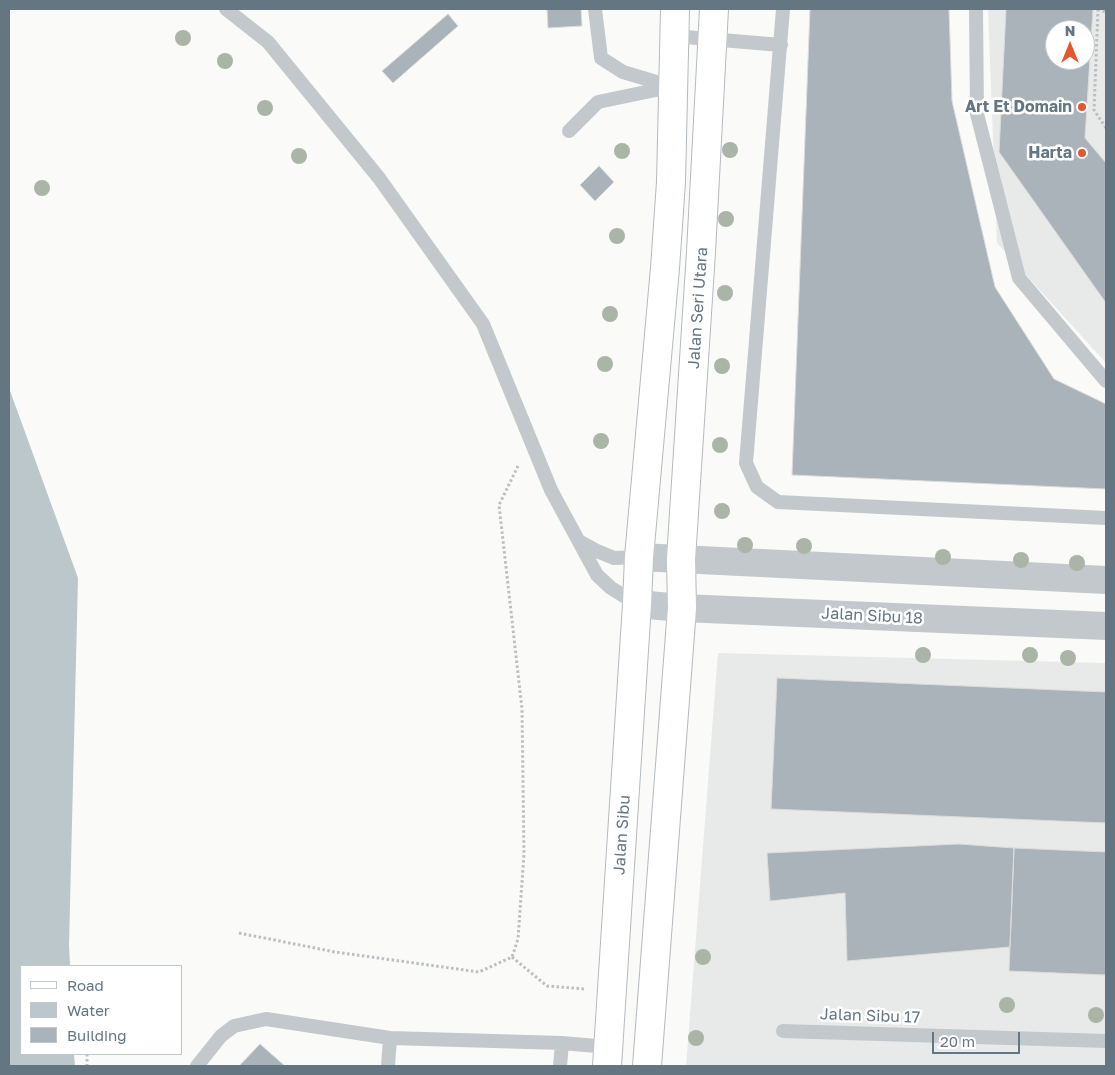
<!DOCTYPE html>
<style>
body{margin:0}
#map{position:relative;width:1115px;height:1075px;overflow:hidden;background:#fafaf8;font-family:"Golos Text",sans-serif}
canvas{display:block}
.frame{position:absolute;inset:0;border:10px solid #657683;pointer-events:none}
.legend{position:absolute;left:20px;top:965px;width:162px;height:90px;box-sizing:border-box;background:#fff;border:1px solid #c1c8cd;margin:0;padding:6px 9px;list-style:none;font-size:15px;color:#657683}
.legend li{display:flex;align-items:center;gap:10px;height:25px}
.legend b{width:25px;border:1px solid #c1c8cd}
.north{position:absolute;left:1045px;top:20px;width:50px;height:50px;box-sizing:border-box;background:#fff;border:1px solid #c1c8cd;border-radius:50%;rotate:0deg;font-size:14px;font-weight:700;line-height:20px;text-align:center;color:#657683}
.north::after{content:'';display:block;margin:auto;width:18px;height:22px;background:#e4572e;clip-path:polygon(50% 0,100% 100%,50% 72%,0 100%)}
.scale{position:absolute;left:932px;top:1032px;width:88px;height:22px;box-sizing:border-box;border:2px solid #657683;border-top:0;padding-left:6px;font-size:15px;line-height:18px;white-space:nowrap;color:#657683;-webkit-text-stroke:4px #fff;paint-order:stroke}
</style>
<div id="map">
<canvas width="1115" height="1075"></canvas>
<div class="frame"></div>
<ul class="legend">
<li><b style="height:6px;background:#fff"></b>Road</li>
<li><b style="height:14px;background:#bbc7cb"></b>Water</li>
<li><b style="height:14px;background:#aab3b9"></b>Building</li>
</ul>
<div class="north">N</div>
<div class="scale">20 m</div>
</div>
<script>
const c = document.querySelector('canvas').getContext('2d');
c.lineJoin = 'round';
function paint(path, color) {
  c.fillStyle = color;
  c.fill(path, 'evenodd');
}
function poly(rows) {
  const path = new Path2D();
  for (const r of rows) {
    path.moveTo(r[0], r[1]);
    for (let i = 2; i < r.length; i += 2) path.lineTo(r[i], r[i + 1]);
  }
  return path;
}
function strokePath(path, color, width, dash) {
  c.strokeStyle = color;
  c.lineWidth = width;
  c.lineCap = dash ? 'butt' : 'round';
  c.setLineDash(dash || []);
  c.stroke(path);
}
function drawText(font, color, halo, rows, align = 'center') {
  c.font = font + ' "Golos Text",sans-serif';
  c.lineWidth = 5;
  c.setLineDash([]);
  c.textBaseline = 'middle';
  c.strokeStyle = halo;
  c.fillStyle = color;
  for (const [text, x, y, turn = 0] of rows) {
    c.save();
    c.translate(x, y);
    c.rotate((+turn || 0) * Math.PI / 180);
    c.textAlign = isNaN(turn) ? turn : align;
    if (halo) c.strokeText(text, 0, 0);
    c.fillText(text, 0, 0);
    c.restore();
  }
}
const built = poly([
 [988,9,1106,9,1106,363,997,243],
 [1055,30,1085,30,1085,60,1055,60],
 [718,653,1106,663,1106,1066,686,1066]
]);
const water = poly([
 [9,388,78,578,69,945,70,966,21,966,21,1054,74,1054,75,1066,9,1066]
]);
const building = poly([
 [547,9,581,9,582,26,548,28,547,9],
 [810,9,949,9,952,101,995,287,1054,379,1106,404,1106,489,792,475,810,9],
 [1006,9,1093,9,1085,138,1106,163,1106,303,999,152,1006,9],
 [1055,30,1085,30,1085,60,1055,60,1055,30],
 [448,14,458,26,393,83,382,71,448,14],
 [599,166,614,182,595,201,580,185,599,166],
 [777,678,1106,692,1106,823,771,809,777,678],
 [959,844,1014,848,1010,947,847,961,845,893,770,901,767,853,959,844],
 [1014,848,1106,852,1106,975,1009,971,1014,848],
 [260,1044,285,1066,239,1066,260,1044]
]);
const path = poly([
 [1098,9,1094,110,1106,128],
 [1098,9,1106,12],
 [239,933,335,952,479,972,512,957,518,939,524,854,522,709,499,505,518,466],
 [512,957,547,986,585,989],
 [87,1054,87,1066]
]);
const lane = poly([
 [226,9,268,42,379,178,483,324,551,490,597,575,611,588,637,604],
 [595,9,601,58,623,72,673,87],
 [783,9,746,463,757,487,778,502,1106,518],
 [976,9,977,114,1019,278,1106,381],
 [674,36,781,45],
 [569,131,598,102,670,87],
 [579,541,597,551,614,558,639,557],
 [783,1031,1106,1041],
 [197,1066,221,1036,234,1026,266,1019,390,1038,562,1043,608,1047],
 [388,1066,390,1038],
 [560,1066,562,1043]
]);
const street = poly([
 [639,557,1106,580],
 [637,604,682,608,1106,626]
]);
const secondary = poly([
 [607,1066,637,604,639,557,665,268,671,182,675,9],
 [647,1066,682,608,681,559,701,252,714,9]
]);
const trees = [
 [183,38],
 [225,61],
 [265,108],
 [730,150],
 [622,151],
 [299,156],
 [42,188],
 [726,219],
 [617,236],
 [725,293],
 [610,314],
 [605,364],
 [722,366],
 [601,441],
 [720,445],
 [722,511],
 [745,545],
 [804,546],
 [943,557],
 [1021,560],
 [1077,563],
 [923,655],
 [1030,655],
 [1068,658],
 [703,957],
 [1007,1005],
 [1096,1015],
 [696,1038]
];
const markers = [
 [1082,107,5,"#e4572e"],
 [1082,153,5,"#e4572e"]
];
const poiNames = [
 ["Art Et Domain",1072,107],
 ["Harta",1072,153]
];
const streetNames = [
 ["Jalan Seri Utara",698,308,-86],
 ["Jalan Sibu 18",872,616,3],
 ["Jalan Sibu",622,835,-86],
 ["Jalan Sibu 17",870,1016,2]
];
paint(built, '#e8e9e9');
paint(water, '#bbc7cb');
paint(building, '#aab3b9');
strokePath(building, '#dcdcda', 1);
strokePath(secondary, '#b3babf', 30);
strokePath(path, '#bbbfc2', 3, [2.5, 2.5]);
strokePath(lane, '#c3c8cc', 14);
strokePath(street, '#c3c8cc', 28);
strokePath(secondary, '#fff', 28);
c.fillStyle = '#aab4a7';
for (const [x, y] of trees) {
  c.beginPath();
  c.arc(x, y, 8, 0, 2 * Math.PI);
  c.fill();
}
for (const [x, y, r, color] of markers) {
  const dot = new Path2D();
  dot.arc(x, y, r, 0, 2 * Math.PI);
  c.fillStyle = color;
  c.fill(dot);
  strokePath(dot, '#fff', 2);
}
drawText('bold 16px', '#657683', '#fff', poiNames, 'right');
drawText('16px', '#657683', '#fff', streetNames);
</script>
